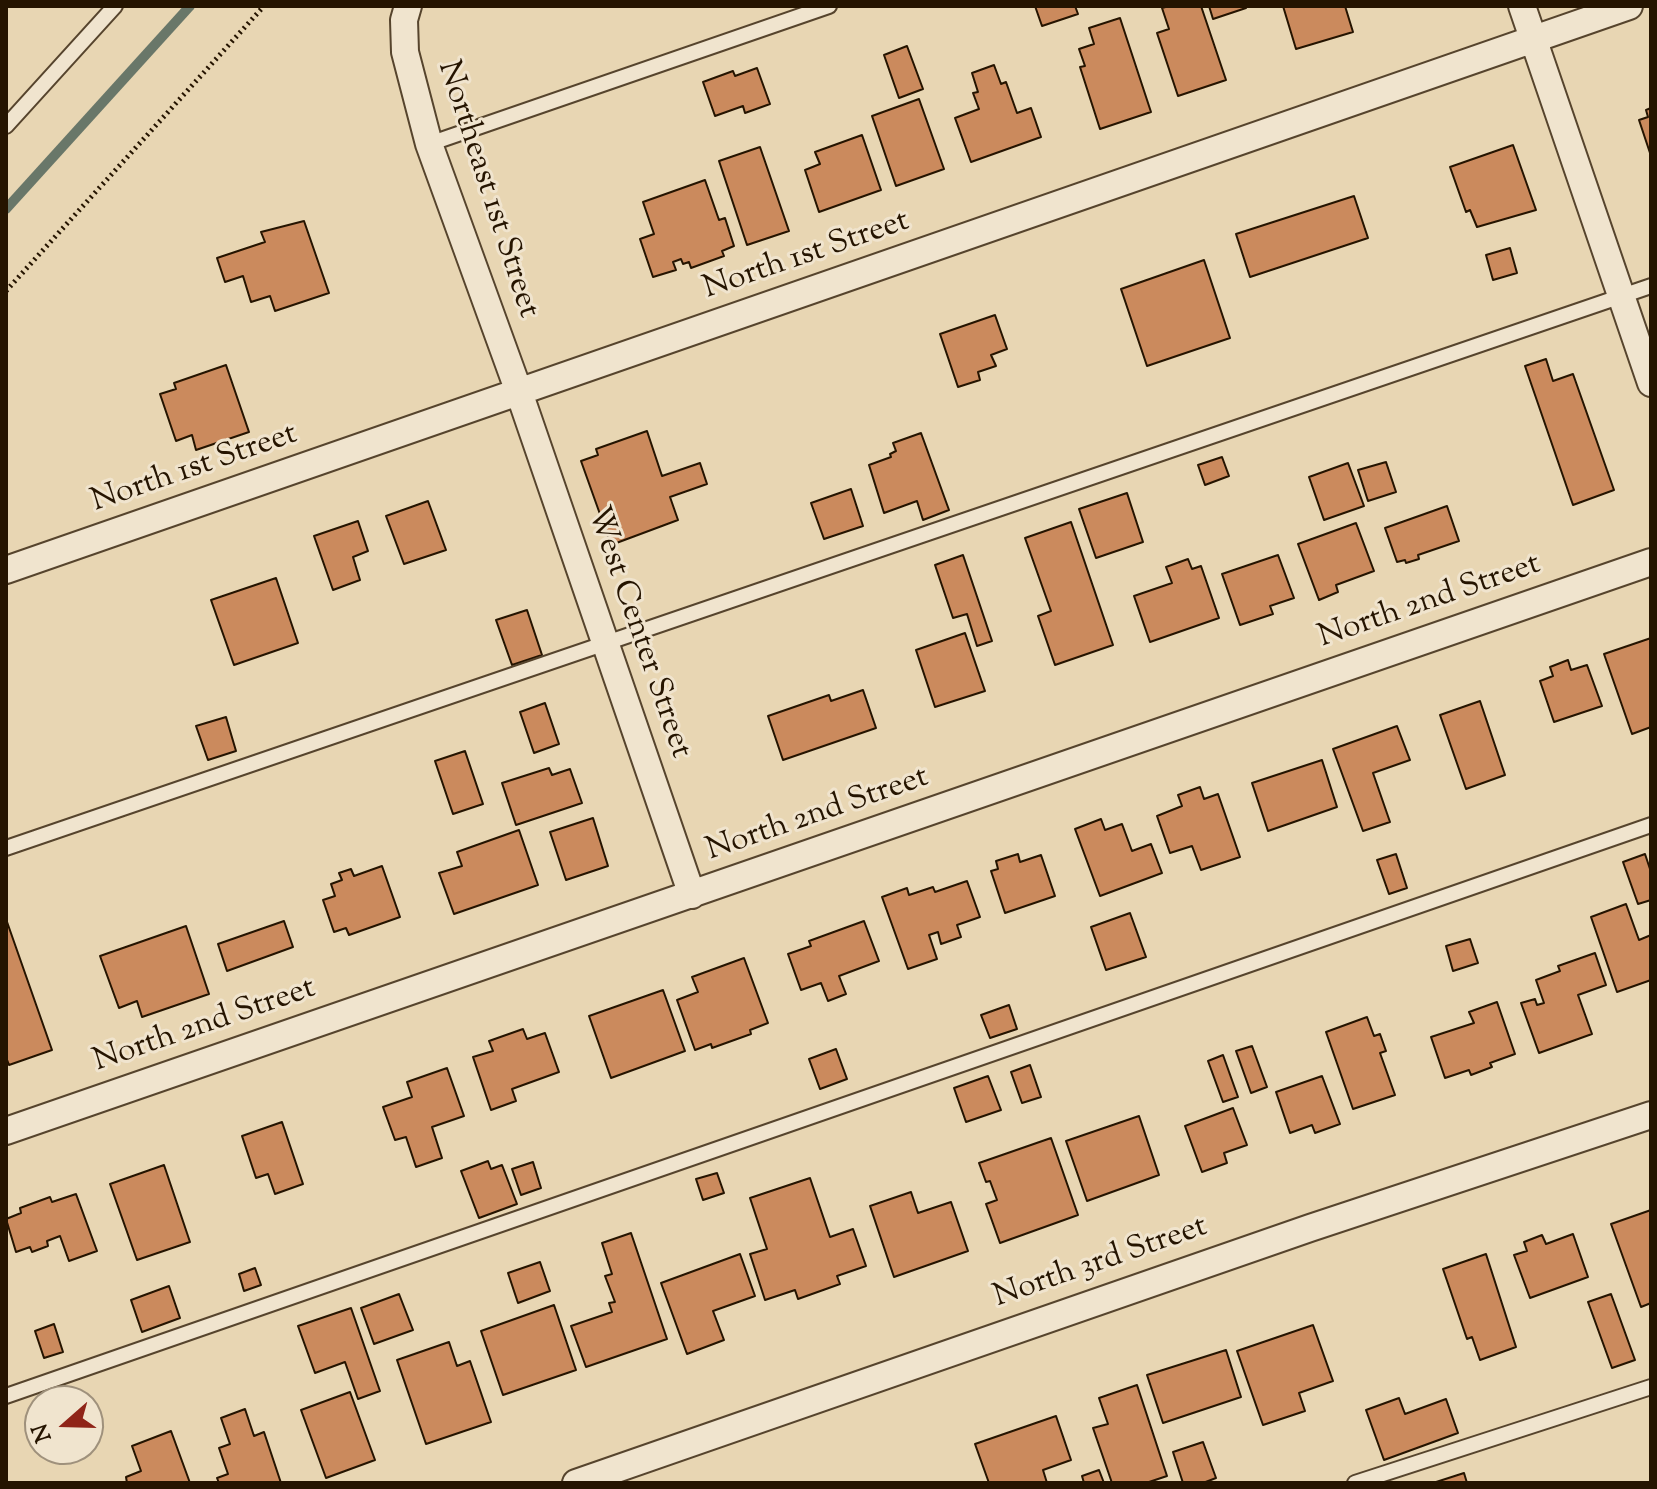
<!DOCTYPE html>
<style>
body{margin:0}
#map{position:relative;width:1657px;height:1489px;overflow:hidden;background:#e8d6b3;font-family:"Sorts Mill Goudy",serif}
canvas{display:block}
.frame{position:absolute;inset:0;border:8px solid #251400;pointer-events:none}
.north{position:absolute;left:24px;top:1385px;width:80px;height:80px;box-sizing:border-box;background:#f0e4ce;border:2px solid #9f917c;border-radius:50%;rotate:250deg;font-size:22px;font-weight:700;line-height:32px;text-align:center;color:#251400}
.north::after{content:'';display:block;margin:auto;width:28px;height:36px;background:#8f2418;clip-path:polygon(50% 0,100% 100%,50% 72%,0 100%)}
</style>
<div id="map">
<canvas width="1657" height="1489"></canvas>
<div class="frame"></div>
<div class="north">N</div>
</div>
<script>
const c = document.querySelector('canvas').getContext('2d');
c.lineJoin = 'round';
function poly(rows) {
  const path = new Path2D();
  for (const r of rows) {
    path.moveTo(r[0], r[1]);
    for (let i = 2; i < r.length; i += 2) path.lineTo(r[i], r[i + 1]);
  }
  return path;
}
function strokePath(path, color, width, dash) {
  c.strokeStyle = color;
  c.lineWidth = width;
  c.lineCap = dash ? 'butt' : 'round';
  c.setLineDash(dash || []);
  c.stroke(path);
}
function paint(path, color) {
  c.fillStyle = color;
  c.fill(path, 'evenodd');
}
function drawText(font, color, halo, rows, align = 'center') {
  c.font = font + ' "Sorts Mill Goudy",serif';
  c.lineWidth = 6;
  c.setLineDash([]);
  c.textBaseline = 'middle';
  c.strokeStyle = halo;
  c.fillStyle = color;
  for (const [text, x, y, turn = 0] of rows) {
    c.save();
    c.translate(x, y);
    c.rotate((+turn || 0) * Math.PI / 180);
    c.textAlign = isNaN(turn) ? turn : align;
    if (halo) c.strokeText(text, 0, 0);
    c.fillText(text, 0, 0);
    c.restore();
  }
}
const stream = poly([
 [6,209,190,6]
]);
const building = poly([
 [1035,6,1075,6,1078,14,1042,26,1035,6],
 [1169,6,1201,6,1226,80,1178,96,1157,33,1169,29,1162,8,1169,6],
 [1209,6,1245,6,1246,8,1213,19,1209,6],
 [1283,6,1345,6,1353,32,1296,49,1283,6],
 [1120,18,1151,112,1100,129,1080,67,1085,66,1079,49,1094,44,1089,28,1120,18],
 [907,46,923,89,899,98,884,55,907,46],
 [994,65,1001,84,1006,82,1017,113,1031,108,1041,137,971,162,955,118,979,109,973,93,978,92,972,73,994,65],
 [757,68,770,104,745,113,743,106,715,116,703,82,733,71,735,76,757,68],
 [919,99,944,169,896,186,872,116,919,99],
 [1651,108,1651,156,1639,120,1648,117,1646,110,1651,108],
 [862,135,881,190,819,212,805,170,820,164,815,152,862,135],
 [1513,145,1536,210,1477,227,1470,210,1466,212,1450,167,1513,145],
 [760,147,789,231,747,245,719,161,760,147],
 [705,180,719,220,725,218,734,246,722,251,724,256,691,268,689,262,683,264,681,259,673,262,676,270,653,277,640,239,654,234,643,202,705,180],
 [1354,196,1368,238,1250,277,1236,234,1354,196],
 [304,221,329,293,275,311,270,296,251,302,243,276,225,282,217,258,265,242,261,232,304,221],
 [1510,248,1517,273,1493,280,1486,255,1510,248],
 [1204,260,1230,338,1147,366,1121,289,1204,260],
 [995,315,1007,349,991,355,996,366,978,372,980,380,958,387,940,334,995,315],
 [1546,359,1553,381,1573,374,1614,490,1573,505,1525,366,1546,359],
 [226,365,249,432,196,450,192,435,176,441,160,394,176,389,174,383,226,365],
 [647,431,662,476,700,463,707,484,670,497,678,520,611,545,581,461,598,455,596,449,647,431],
 [921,433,949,510,923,520,917,501,884,513,869,465,891,457,890,454,896,451,893,443,921,433],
 [1222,457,1229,476,1205,485,1198,465,1222,457],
 [1386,462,1396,492,1368,501,1358,470,1386,462],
 [1348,463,1364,506,1324,520,1309,477,1348,463],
 [851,489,863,526,824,539,811,503,851,489],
 [1127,493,1143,542,1096,558,1079,509,1127,493],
 [428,501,446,550,404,564,386,516,428,501],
 [1447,506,1459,541,1418,555,1419,559,1406,563,1405,560,1397,562,1385,528,1447,506],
 [358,521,368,551,353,557,360,580,333,590,314,536,358,521],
 [1071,522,1113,645,1055,665,1038,616,1051,611,1025,538,1071,522],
 [1356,523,1374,571,1336,585,1338,592,1319,600,1298,544,1356,523],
 [963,555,992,641,977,646,967,614,953,618,935,565,963,555],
 [1278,555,1294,598,1270,606,1273,614,1240,625,1222,574,1278,555],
 [1188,559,1192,569,1201,566,1219,618,1150,642,1134,596,1172,583,1166,567,1188,559],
 [276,578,298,643,234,665,211,600,276,578],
 [527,610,542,655,512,665,496,620,527,610],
 [965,633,985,691,935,707,916,650,965,633],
 [1651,638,1651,727,1632,734,1604,654,1651,638],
 [1568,660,1571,670,1587,665,1602,706,1554,722,1540,681,1553,676,1550,667,1568,660],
 [863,690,876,728,783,760,768,716,829,695,831,701,863,690],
 [1480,701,1505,775,1466,789,1440,715,1480,701],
 [545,703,559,744,534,753,520,712,545,703],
 [226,717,236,751,208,760,196,726,226,717],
 [1397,726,1410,760,1373,773,1390,822,1363,831,1333,749,1397,726],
 [465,751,483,804,453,814,435,761,465,751],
 [1322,760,1337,807,1268,831,1252,783,1322,760],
 [549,768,552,775,570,769,582,803,516,825,502,783,549,768],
 [1200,787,1204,799,1218,794,1240,857,1201,870,1192,846,1170,853,1157,816,1182,806,1178,795,1200,787],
 [593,818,608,866,566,880,550,832,593,818],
 [1101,819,1105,830,1122,824,1132,851,1151,844,1162,873,1100,896,1075,829,1101,819],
 [519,830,538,885,454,914,439,873,462,866,457,852,519,830],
 [1018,854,1020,862,1041,855,1055,896,1005,913,991,871,998,869,996,861,1018,854],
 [1396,854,1407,888,1389,894,1377,860,1396,854],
 [1645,854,1651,872,1651,900,1638,904,1623,862,1645,854],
 [382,866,400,917,349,935,346,928,334,932,323,900,335,896,331,884,342,880,339,873,351,869,354,876,382,866],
 [967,881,980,917,957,925,961,937,941,944,938,932,929,935,937,959,908,969,882,897,907,888,909,895,933,887,935,892,967,881],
 [1626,904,1639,940,1651,935,1651,980,1617,992,1591,917,1626,904],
 [1130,913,1146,957,1106,970,1091,927,1130,913],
 [6,919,52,1050,9,1065,6,1057,6,919],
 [284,921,293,947,227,971,218,944,284,921],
 [864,921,879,961,839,976,846,994,828,1001,821,983,801,990,788,954,811,946,809,941,864,921],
 [186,926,209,994,142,1017,137,1001,119,1008,100,956,186,926],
 [1470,939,1478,963,1453,971,1446,946,1470,939],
 [1595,953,1606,985,1578,995,1592,1034,1539,1053,1521,1003,1535,999,1537,1005,1544,1003,1536,980,1560,971,1558,966,1595,953],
 [744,958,768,1023,750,1030,751,1034,712,1048,711,1044,695,1050,677,1000,698,992,692,977,744,958],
 [663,990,685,1051,611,1078,589,1016,663,990],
 [1497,1002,1515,1054,1490,1063,1492,1067,1471,1075,1469,1070,1445,1078,1431,1037,1474,1023,1469,1012,1497,1002],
 [1009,1005,1017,1029,990,1038,981,1015,1009,1005],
 [1367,1017,1374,1036,1380,1034,1386,1051,1380,1053,1395,1095,1353,1109,1326,1032,1367,1017],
 [523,1029,527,1039,545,1033,559,1072,512,1089,516,1101,491,1110,473,1057,493,1051,489,1041,523,1029],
 [1252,1046,1267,1087,1251,1093,1236,1051,1252,1046],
 [836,1049,847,1079,820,1089,809,1059,836,1049],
 [1223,1055,1238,1097,1223,1102,1208,1061,1223,1055],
 [1030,1065,1041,1097,1022,1103,1011,1072,1030,1065],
 [447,1068,464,1116,432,1127,442,1158,416,1167,406,1137,395,1140,383,1107,412,1097,407,1082,447,1068],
 [988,1076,1001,1110,966,1122,954,1088,988,1076],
 [1322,1076,1340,1124,1315,1133,1312,1125,1290,1133,1276,1092,1322,1076],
 [1233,1108,1247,1145,1224,1153,1227,1163,1202,1172,1185,1126,1233,1108],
 [1139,1116,1159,1175,1087,1201,1066,1141,1139,1116],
 [282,1122,303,1184,275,1194,268,1174,256,1178,242,1136,282,1122],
 [1051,1138,1078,1215,1000,1243,986,1204,997,1200,990,1181,986,1182,979,1163,1051,1138],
 [488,1161,491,1169,502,1165,517,1204,479,1218,461,1171,488,1161],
 [533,1162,541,1188,521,1195,512,1169,533,1162],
 [164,1165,190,1242,137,1260,110,1184,164,1165],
 [717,1173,724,1193,703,1200,696,1179,717,1173],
 [810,1178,830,1237,853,1229,866,1266,837,1276,840,1284,798,1299,795,1290,765,1300,750,1254,767,1249,750,1198,810,1178],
 [911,1192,918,1213,951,1202,968,1251,894,1277,870,1206,911,1192],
 [76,1194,97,1251,69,1261,60,1236,47,1241,48,1246,32,1252,30,1247,16,1252,6,1219,21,1213,20,1208,50,1197,52,1202,76,1194],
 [1651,1210,1651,1303,1641,1307,1611,1224,1651,1210],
 [631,1233,667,1339,586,1367,571,1326,612,1312,609,1303,615,1302,605,1276,612,1274,602,1243,631,1233],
 [1573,1234,1588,1277,1530,1298,1514,1255,1527,1251,1524,1242,1542,1235,1546,1244,1573,1234],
 [740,1254,755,1296,713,1311,724,1340,687,1354,661,1283,740,1254],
 [1486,1254,1516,1347,1480,1360,1472,1337,1467,1339,1443,1269,1486,1254],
 [540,1262,550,1291,518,1303,508,1273,540,1262],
 [255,1268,261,1285,244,1291,239,1274,255,1268],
 [169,1286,180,1318,142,1332,131,1300,169,1286],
 [399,1294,413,1330,374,1344,361,1308,399,1294],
 [1611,1294,1635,1360,1612,1368,1588,1302,1611,1294],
 [554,1305,576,1370,503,1395,481,1331,554,1305],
 [351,1308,380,1391,358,1399,345,1362,315,1373,298,1326,351,1308],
 [54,1324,63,1352,44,1358,35,1331,54,1324],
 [1313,1325,1333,1381,1299,1393,1305,1411,1263,1425,1237,1351,1313,1325],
 [449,1342,457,1366,470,1361,491,1422,426,1444,397,1360,449,1342],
 [1226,1350,1241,1397,1163,1423,1147,1375,1226,1350],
 [1137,1385,1167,1476,1146,1483,1112,1483,1093,1428,1108,1424,1099,1398,1137,1385],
 [350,1392,375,1460,326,1478,301,1410,350,1392],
 [1399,1398,1405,1414,1446,1399,1458,1433,1384,1460,1366,1410,1399,1398],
 [245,1409,254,1436,264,1432,281,1483,219,1483,217,1478,228,1474,219,1448,230,1444,221,1418,245,1409],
 [1056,1416,1071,1460,1043,1470,1047,1483,989,1483,975,1444,1056,1416],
 [171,1431,190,1483,127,1483,126,1477,141,1471,132,1446,171,1431],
 [1203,1442,1216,1478,1203,1483,1183,1483,1173,1452,1203,1442],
 [1099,1470,1104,1483,1084,1483,1082,1476,1099,1470],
 [1464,1473,1467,1483,1433,1483,1464,1473]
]);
const path = poly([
 [6,291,264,6]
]);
const lane = poly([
 [6,126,115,6],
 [429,144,829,6],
 [6,848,1651,286],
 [6,1396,1651,825],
 [1355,1483,1651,1387]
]);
const street = poly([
 [408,6,404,20,405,52,429,144,519,392,692,895],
 [1522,6,1651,383],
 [6,570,1629,6],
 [6,1131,1651,562],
 [576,1483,1310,1228,1651,1115]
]);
const streetNames = [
 ["Northeast 1st Street",486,190,72],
 ["North 1st Street",807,257,-19],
 ["North 1st Street",195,470,-19],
 ["North 2nd Street",1430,603,-19],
 ["West Center Street",637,633,71],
 ["North 2nd Street",818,816,-19],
 ["North 2nd Street",205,1027,-19],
 ["North 3rd Street",1101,1264,-19]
];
strokePath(stream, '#697769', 10);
paint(building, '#cb8a5d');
strokePath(building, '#251400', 2);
strokePath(lane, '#56442d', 18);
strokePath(street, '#56442d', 30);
strokePath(path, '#251400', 5, [2, 4]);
strokePath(lane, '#f0e4ce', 14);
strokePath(street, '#f0e4ce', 26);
drawText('32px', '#251400', '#f0e4ce', streetNames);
</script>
